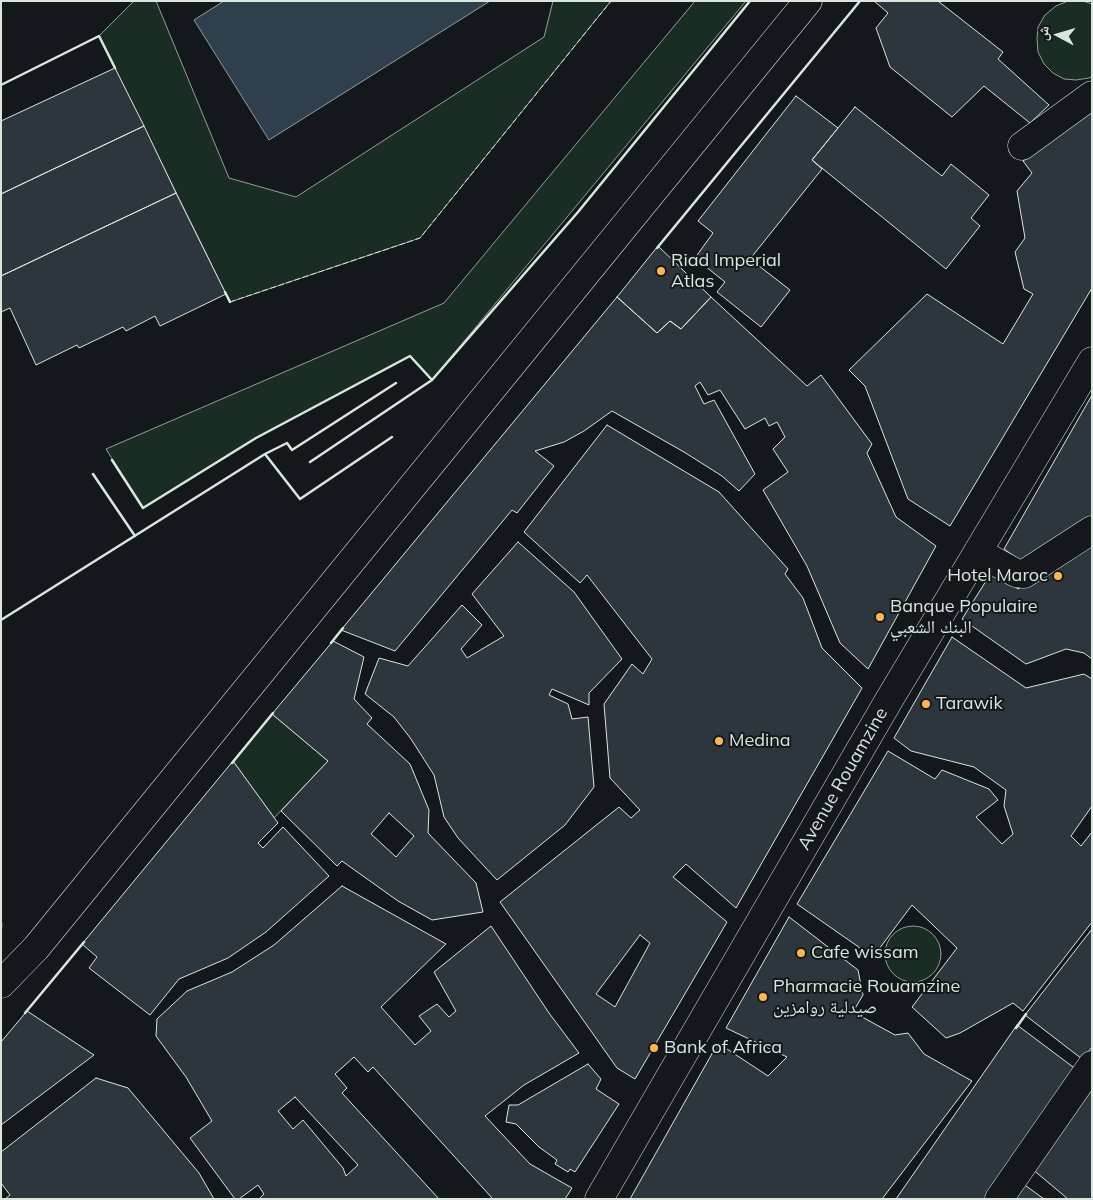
<!DOCTYPE html>
<meta charset="utf-8">
<style>
body{margin:0}
#map{position:relative;width:1093px;height:1200px;overflow:hidden;background:#14181c;font-family:Mulish,"Noto Naskh Arabic",sans-serif}
canvas{display:block}
.frame{position:absolute;inset:0;border:2px solid #d8e6dc;pointer-events:none}
.north{position:absolute;left:1033px;top:10px;width:50px;height:50px;-webkit-text-stroke:4px #14181c;paint-order:stroke;rotate:276deg;font-size:14px;font-weight:700;line-height:20px;text-align:center;color:#d8e6dc}
.north::after{content:'';display:block;margin:auto;width:18px;height:22px;background:#d8e6dc;clip-path:polygon(50% 0,100% 100%,50% 72%,0 100%)}
</style>
<div id="map">
<canvas width="1093" height="1200"></canvas>
<div class="frame"></div>
<div class="north">ش</div>
</div>
<script>
const c = document.querySelector('canvas').getContext('2d');
c.lineJoin = 'round';
function paint(path, color) {
  c.fillStyle = color;
  c.fill(path, 'evenodd');
}
function poly(rows) {
  const path = new Path2D();
  for (const r of rows) {
    if (r.length === 3) {
      path.moveTo(r[0] + r[2], r[1]);
      path.arc(r[0], r[1], r[2], 0, 2 * Math.PI);
      continue;
    }
    path.moveTo(r[0], r[1]);
    for (let i = 2; i < r.length; i += 2) path.lineTo(r[i], r[i + 1]);
  }
  return path;
}
function strokePath(path, color, width, dash) {
  c.strokeStyle = color;
  c.lineWidth = width;
  c.lineCap = dash ? 'butt' : 'round';
  c.setLineDash(dash || []);
  c.stroke(path);
}
function drawText(font, color, halo, rows, align = 'center') {
  c.font = font + ' Mulish,"Noto Naskh Arabic",sans-serif';
  c.lineWidth = 4;
  c.setLineDash([]);
  c.textBaseline = 'middle';
  c.strokeStyle = halo;
  c.fillStyle = color;
  for (const [text, x, y, turn = 0] of rows) {
    c.save();
    c.translate(x, y);
    c.rotate((+turn || 0) * Math.PI / 180);
    c.textAlign = isNaN(turn) ? turn : align;
    if (halo) c.strokeText(text, 0, 0);
    c.fillText(text, 0, 0);
    c.restore();
  }
}
const green = poly([
 [134,1,156,1,229,178,296,197,544,37,553,1,611,1,420,238,230,302,99,36,134,1],
 [695,1,746,1,432,380,410,356,256,438,143,508,106,449,444,303,695,1],
 [1068,1,1083,1,1092,4,1092,77,1089,78,1076,80,1064,79,1053,73,1044,64,1038,52,1037,39,1038,27,1045,15,1056,6,1068,1],
 [272,714,328,761,274,818,233,761,272,714],
 [913,954,28]
]);
const water = poly([
 [224,1,490,1,269,140,194,20,224,1]
]);
const building = poly([
 [874,1,938,1,1003,52,998,59,1049,105,1030,123,984,86,952,117,890,67,876,28,888,13,874,1],
 [115,68,144,126,1,194,1,121,115,68],
 [796,96,838,128,812,160,822,169,750,259,790,290,761,327,717,292,725,282,695,258,713,233,698,221,796,96],
 [855,107,942,176,951,164,989,195,971,218,980,226,946,269,812,160,855,107],
 [1092,111,1092,288,950,526,908,499,865,386,849,370,927,294,1003,344,1033,294,1024,289,1015,252,1025,238,1017,191,1032,173,1023,161,1092,111],
 [144,126,176,193,1,276,1,194,144,126],
 [176,193,226,294,160,326,155,316,126,331,123,327,79,348,77,345,36,365,10,308,1,312,1,276,176,193],
 [658,246,711,297,681,329,670,321,657,333,617,297,658,246],
 [617,297,657,333,670,321,681,329,711,297,807,386,821,375,872,444,867,453,896,517,936,546,868,669,840,643,807,566,763,490,788,472,773,449,785,437,777,422,769,426,765,418,745,429,720,390,708,395,700,382,695,386,704,404,714,400,755,474,739,491,722,476,684,452,612,411,584,431,564,442,535,451,554,466,517,513,512,510,395,651,341,630,617,297],
 [1092,395,1092,518,1024,563,1004,549,1092,395],
 [607,425,719,492,788,569,785,574,803,598,822,648,862,688,736,908,686,864,673,877,727,922,635,1079,617,1068,500,902,619,807,631,818,640,810,610,778,604,704,632,664,643,674,652,659,587,575,580,583,524,532,607,425],
 [640,935,650,943,615,1007,596,994,640,935],
 [1092,541,1092,659,1084,653,1066,649,1026,664,962,619,993,570,1018,589,1092,541],
 [518,542,574,592,622,659,589,693,589,705,552,689,549,695,568,704,572,719,588,717,594,787,565,825,497,880,458,838,444,817,434,775,411,739,394,717,365,694,379,658,408,666,462,605,482,625,461,649,467,658,504,636,472,594,518,542],
 [952,637,1026,688,1084,674,1092,679,1092,806,1071,836,1081,846,1092,832,1092,922,1023,1011,1013,1003,960,1033,946,1038,912,1007,957,948,912,905,873,957,797,904,888,751,935,779,942,770,989,789,998,800,976,817,1002,844,1013,834,1004,806,1006,790,974,767,911,751,894,738,952,637],
 [333,641,364,657,354,699,372,718,367,724,410,764,429,810,428,833,476,883,483,912,432,920,398,901,342,861,337,866,281,811,328,761,272,714,333,641],
 [389,813,414,836,396,857,371,834,389,813],
 [233,761,278,823,258,843,263,848,283,827,329,876,266,932,228,958,179,979,150,1015,89,968,97,957,82,944,233,761],
 [342,886,446,944,381,1007,415,1045,431,1031,419,1016,437,1004,449,1017,456,1011,434,972,491,926,549,1013,579,1053,524,1085,485,1116,530,1164,572,1188,565,1199,493,1199,373,1067,368,1072,354,1057,335,1074,347,1088,342,1093,439,1199,259,1199,264,1194,258,1185,239,1199,235,1199,190,1138,212,1121,186,1077,156,1036,157,1019,187,991,232,972,274,945,342,886],
 [295,1097,358,1165,346,1176,343,1168,303,1120,293,1129,278,1111,295,1097],
 [789,917,858,970,863,995,853,1012,895,1035,908,1033,924,1054,972,1081,882,1199,630,1199,718,1043,768,1076,787,1057,726,1028,789,917],
 [1092,929,1092,1047,1082,1059,1025,1015,1092,929],
 [27,1011,94,1055,1,1125,1,1042,27,1011],
 [1017,1025,1077,1070,987,1199,896,1199,1017,1025],
 [588,1064,601,1079,596,1089,619,1104,575,1172,570,1169,568,1172,555,1164,557,1160,539,1147,516,1124,506,1122,509,1105,518,1105,588,1064],
 [96,1078,128,1088,199,1173,214,1199,5,1199,10,1195,1,1183,1,1152,96,1078],
 [1092,1087,1092,1199,1068,1199,1031,1168,1092,1087],
 [1022,1183,1044,1199,1013,1199,1022,1183]
]);
const street = poly([
 [1022,146,1092,95],
 [978,552,1016,573,1024,574,1092,530],
 [999,1199,1092,1065]
]);
const secondary = poly([
 [1,984,36,948,808,1],
 [599,1199,889,700,1092,361]
]);
const fence = poly([
 [230,302,420,238,611,1]
]);
const wall = poly([
 [1,85,99,36,115,68],
 [657,248,860,1],
 [225,292,230,302],
 [265,454,287,443,292,450,396,383],
 [112,460,143,508,256,438,410,356,432,380],
 [310,462,432,380,578,212,750,1],
 [93,474,135,536],
 [1,620,265,454,300,499,392,437],
 [331,643,343,628],
 [232,763,273,713],
 [1,923,1,927],
 [25,1013,84,942],
 [1016,1028,1026,1014]
]);
const markers = [
 [661,271,5,"#ffb74d"],
 [1058,576,5,"#ffb74d"],
 [880,617,5,"#ffb74d"],
 [926,704,5,"#ffb74d"],
 [719,741,5,"#ffb74d"],
 [801,953,5,"#ffb74d"],
 [763,997,5,"#ffb74d"],
 [654,1048,5,"#ffb74d"]
];
const poiNames = [
 ["Riad Imperial",671,261],
 ["Atlas",671,282],
 ["Hotel Maroc",1048,576,"right"],
 ["Banque Populaire",890,607],
 ["البنك الشعبي",890,628],
 ["Tarawik",936,704],
 ["Medina",729,741],
 ["Cafe wissam",811,953],
 ["Pharmacie Rouamzine",773,987],
 ["صيدلية روامزين",773,1008],
 ["Bank of Africa",664,1048]
];
const streetNames = [
 ["Avenue Rouamzine",843,779,-60]
];
paint(green, '#1a2d24');
strokePath(green, '#939e99', 1);
paint(water, '#2f3f4d');
strokePath(water, '#939e99', 1);
paint(building, '#2c363c');
strokePath(building, '#d8e6dc', 1);
strokePath(street, '#d8e6dc', 29);
strokePath(secondary, '#d8e6dc', 29);
strokePath(street, '#14181c', 28);
strokePath(secondary, '#14181c', 28);
strokePath(fence, '#d8e6dc', 1, [6, 2.5]);
strokePath(wall, '#d8e6dc', 2.5);
for (const [x, y, r, color] of markers) {
  const dot = new Path2D();
  dot.arc(x, y, r, 0, 2 * Math.PI);
  c.fillStyle = color;
  c.fill(dot);
  strokePath(dot, '#14181c', 2);
}
drawText('18px', '#d8e6dc', '#14181c', poiNames, 'left');
drawText('18px', '#d8e6dc', '#14181c', streetNames);
</script>
